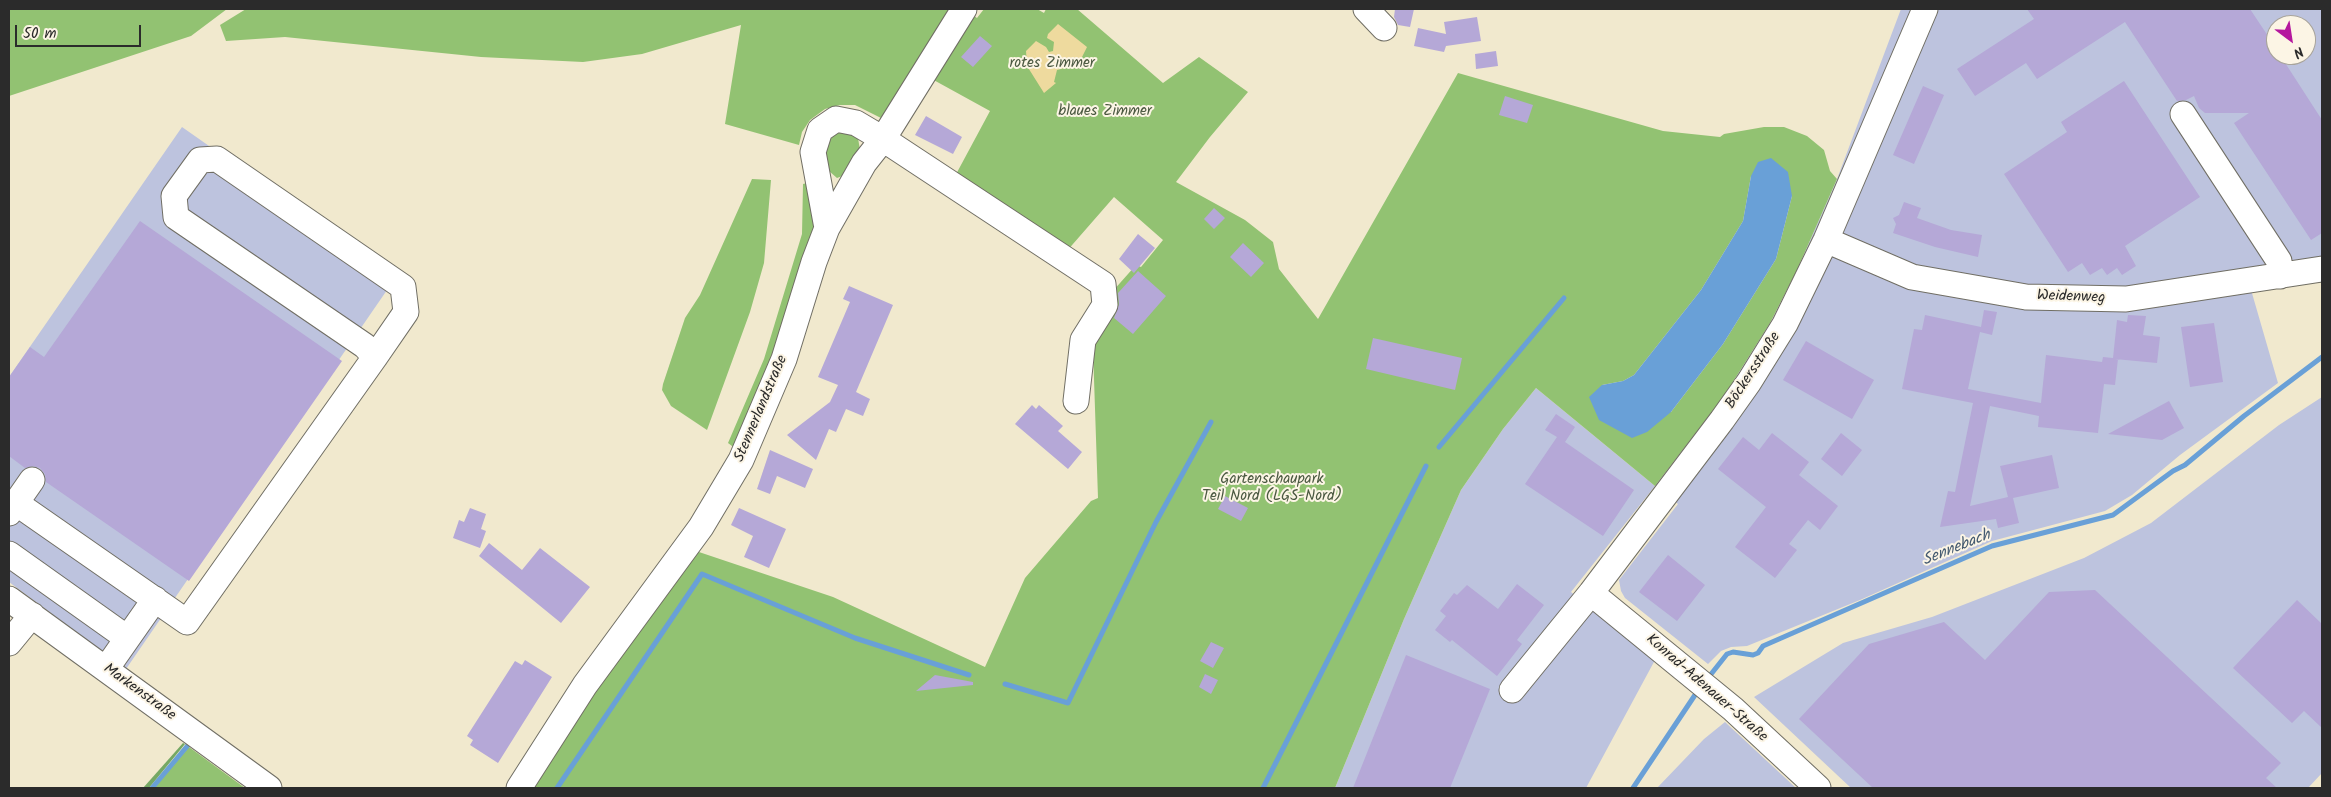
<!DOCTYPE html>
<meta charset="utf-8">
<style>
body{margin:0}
#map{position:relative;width:2331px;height:797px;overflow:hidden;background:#f1e9ce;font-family:Kalam,sans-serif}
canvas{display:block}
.frame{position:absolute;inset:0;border:10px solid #2b2b2b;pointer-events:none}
.north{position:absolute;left:2266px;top:15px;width:50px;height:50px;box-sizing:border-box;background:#fcf5e5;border:1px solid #a8a49b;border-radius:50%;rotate:149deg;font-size:14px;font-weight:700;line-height:20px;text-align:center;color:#2b2b2b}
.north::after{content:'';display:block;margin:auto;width:18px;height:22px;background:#b5179e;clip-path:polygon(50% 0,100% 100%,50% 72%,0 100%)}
.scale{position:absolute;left:15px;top:25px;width:126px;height:22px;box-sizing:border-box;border:2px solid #2b2b2b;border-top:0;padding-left:6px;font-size:15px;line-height:18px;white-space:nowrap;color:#2b2b2b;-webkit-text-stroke:4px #fcf5e5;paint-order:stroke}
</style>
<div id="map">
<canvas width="2331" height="797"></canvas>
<div class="frame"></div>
<div class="north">N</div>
<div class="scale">50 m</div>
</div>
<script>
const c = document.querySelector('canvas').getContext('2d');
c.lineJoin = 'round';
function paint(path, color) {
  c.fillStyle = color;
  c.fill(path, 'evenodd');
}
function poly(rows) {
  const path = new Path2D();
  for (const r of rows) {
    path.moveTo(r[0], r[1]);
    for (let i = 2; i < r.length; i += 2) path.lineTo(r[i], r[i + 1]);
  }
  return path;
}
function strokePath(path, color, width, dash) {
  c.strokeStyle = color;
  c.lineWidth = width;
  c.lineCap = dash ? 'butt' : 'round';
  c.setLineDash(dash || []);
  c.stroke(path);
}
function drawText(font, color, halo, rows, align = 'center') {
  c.font = font + ' Kalam,sans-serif';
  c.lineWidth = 4;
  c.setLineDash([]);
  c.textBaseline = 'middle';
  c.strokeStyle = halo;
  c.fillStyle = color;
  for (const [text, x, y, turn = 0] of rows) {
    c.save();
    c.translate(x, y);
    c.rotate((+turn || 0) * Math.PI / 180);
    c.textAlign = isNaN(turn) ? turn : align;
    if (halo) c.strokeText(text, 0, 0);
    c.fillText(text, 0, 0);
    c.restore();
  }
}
const industrial = poly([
 [1901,9,2322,9,2322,257,2245,269,2278,383,2180,455,2132,495,2105,511,1992,541,1860,600,1747,646,1731,647,1721,651,1708,664,1625,598,1621,591,1619,580,1678,504,1655,486,1571,592,1655,660,1586,788,1335,788,1404,619,1461,490,1503,429,1536,388,1655,486,1724,396,1770,323,1797,270,1837,179],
 [2276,25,2306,25,2306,55,2276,55],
 [182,127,396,277,126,669,9,582,9,377],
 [2322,397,2322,773,2308,788,1851,788,1754,697,1843,643,1932,617,2084,558,2151,523,2279,425],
 [1725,722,1796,788,1657,788,1704,739]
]);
const green = poly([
 [9,9,227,9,191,36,9,96],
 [246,9,957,9,885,120,855,105,840,105,825,109,810,120,802,132,799,145,725,124,741,25,642,54,583,62,481,57,285,37,226,41,220,25],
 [984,9,1037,9,1044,13,1046,9,1077,9,1163,83,1199,57,1248,92,1210,137,1176,182,1245,220,1273,242,1279,269,1318,319,1458,73,1663,131,1720,137,1724,134,1764,127,1784,127,1807,136,1824,150,1830,171,1837,179,1797,270,1770,323,1724,396,1655,486,1536,388,1503,429,1461,490,1404,619,1335,788,530,788,557,743,693,550,833,597,985,667,1025,578,1091,501,1098,498,1093,349,1096,310,1136,265,1141,267,1163,240,1114,197,1066,252,954,178,990,111,930,78,970,13,977,18],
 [1751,176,1792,196,1776,259,1723,344,1671,412,1602,385,1623,381,1634,375,1701,290,1743,221],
 [838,127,858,138,860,150,845,175,837,178,829,171,824,145],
 [752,179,771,180,764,263,750,312,707,430,671,406,662,390,663,384,685,318,700,295],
 [807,183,814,200,814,231,808,265,737,446,732,446,728,443,764,359,802,234,803,184],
 [189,747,245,788,154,788]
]);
const forest = poly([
 [183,743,185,744,149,788,143,788]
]);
const sand = poly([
 [1058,24,1087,47,1081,59,1072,66,1057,70,1054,82,1056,83,1044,93,1027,66,1026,51,1036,41,1046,47,1049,52,1053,51,1054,42,1047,38,1048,34]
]);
const water = poly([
 [1771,158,1788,172,1792,196,1776,259,1723,344,1671,412,1647,432,1632,438,1599,420,1589,397,1602,385,1623,381,1634,375,1701,290,1743,221,1751,176,1758,162]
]);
const stream = poly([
 [1439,447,1564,298],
 [1708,678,1727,654,1733,652,1753,655,1758,653,1763,646,1992,546,2113,515,2173,471,2185,465,2244,416,2322,357],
 [1005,684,1068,703,1156,522,1211,422],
 [152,788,189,744],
 [557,788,702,574,855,638,969,675],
 [1263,788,1426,466],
 [1633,788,1699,689]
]);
const building = poly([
 [1395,9,1414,9,1410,27,1398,25,1394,17],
 [2027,9,2250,9,2276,48,2276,55,2280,55,2322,120,2322,233,2311,240,2234,123,2249,113,2205,113,2199,108,2194,96,2186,100,2177,101,2125,22,2037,79,2026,63,1975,96,1957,69,2034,19],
 [1477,17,1481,41,1446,46,1444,52,1414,46,1418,28,1446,34,1444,22],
 [980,36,992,46,973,67,961,57],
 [1496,51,1498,66,1476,69,1475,54],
 [2124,81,2200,197,2125,246,2136,266,2122,275,2117,268,2107,275,2102,268,2090,275,2082,263,2068,272,2004,174,2067,132,2061,122],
 [1923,86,1944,95,1914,164,1893,155],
 [1505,96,1533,105,1527,123,1499,115],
 [926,116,962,137,953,154,915,135],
 [1904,202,1921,208,1917,218,1951,230,1982,235,1978,257,1935,247,1893,233,1896,224,1893,218,1899,215],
 [1214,208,1225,218,1214,229,1204,219],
 [140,221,342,361,189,581,46,482,45,474,40,468,33,466,25,468,9,456,9,377,30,347,44,357],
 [1138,234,1155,248,1134,273,1119,259],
 [1243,243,1264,263,1251,277,1230,257],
 [1138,271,1166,296,1133,334,1114,318,1119,304,1118,293],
 [849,286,893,305,856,392,870,399,863,416,846,409,836,432,829,429,816,460,787,435,830,402,838,385,818,377,850,302,843,299],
 [1984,310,1997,312,1992,335,1980,332,1968,389,2041,403,2046,355,2102,362,2103,357,2113,358,2117,320,2127,322,2128,315,2146,316,2143,335,2160,337,2157,363,2115,359,2118,359,2115,385,2104,384,2098,433,2038,427,2039,416,1990,406,1970,506,2008,497,2000,466,2052,455,2059,488,2013,498,2019,523,1998,528,1996,519,1940,527,1948,491,1955,492,1973,403,1902,389,1914,329,1922,330,1925,315,1981,327],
 [2214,323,2223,382,2190,387,2181,327],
 [1373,338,1462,358,1455,390,1366,369],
 [1806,341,1874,380,1852,419,1783,380],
 [2169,401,2184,428,2162,440,2108,434],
 [1032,405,1036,409,1039,405,1063,426,1058,431,1082,452,1068,469,1015,424],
 [1556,414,1575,427,1565,442,1634,490,1603,536,1525,484,1557,437,1545,430],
 [1772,433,1809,462,1799,475,1838,506,1820,530,1808,520,1789,544,1797,550,1775,578,1735,547,1766,507,1718,469,1743,437,1759,450],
 [1841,433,1862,450,1842,476,1821,459],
 [770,450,813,469,805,488,777,476,770,494,757,489],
 [1225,496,1248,508,1241,521,1218,509],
 [470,508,486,514,481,529,486,531,480,548,453,538,459,520,464,522],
 [739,508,786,529,769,568,744,557,753,536,731,525],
 [489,543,522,570,540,548,590,587,561,623,479,556],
 [1668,555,1705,585,1677,621,1639,592],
 [1517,584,1544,605,1517,640,1522,644,1497,676,1452,640,1450,642,1435,630,1446,616,1440,611,1454,593,1457,595,1467,585,1498,609],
 [2095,590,2281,763,2266,778,2277,788,1873,788,1799,719,1869,644,1944,622,1985,660,2049,592],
 [2297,600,2322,624,2322,728,2304,711,2292,723,2233,668],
 [1211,642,1224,648,1213,668,1200,661],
 [1406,655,1490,689,1450,788,1353,788],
 [525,660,552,677,498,763,470,745,473,740,467,736,515,661,522,665],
 [1205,674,1218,680,1211,694,1199,687],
 [935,675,973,682,973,685,916,691]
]);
const minor = poly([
 [1366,9,1384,28],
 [2183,114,2279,261,2280,276],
 [827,228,813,152,820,130,836,119,856,123,883,139,1103,284,1105,305,1083,340,1076,401],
 [1826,240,1912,277,2026,297,2126,299,2322,269],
 [16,503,187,622,375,357,406,312,403,287,217,159,200,160,174,196,176,217,365,346,375,357],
 [9,513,32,480],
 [9,554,127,638],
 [1591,593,1733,709,1818,788],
 [9,599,269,788],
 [9,643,32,615],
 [106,669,155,599],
 [1512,690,1591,593,1722,420,1749,382,1785,324,1826,240,1925,9],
 [519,788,585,685,701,527,741,460,784,359,814,262,827,228,864,163,883,139,964,9]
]);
const parkNames = [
 ["rotes Zimmer",1052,64],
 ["blaues Zimmer",1105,112],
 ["Gartenschaupark",1272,480],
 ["Teil Nord (LGS-Nord)",1272,497]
];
const streetNames = [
 ["Weidenweg",2071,298,2],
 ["Böckersstraße",1754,371,-57],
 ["Stennerlandstraße",762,409,-67],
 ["Konrad-Adenauer-Straße",1706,689,41],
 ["Markenstraße",139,693,36]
];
const waterNames = [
 ["Sennebach",1957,549,-22]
];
paint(industrial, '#bdc3de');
paint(green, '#92c272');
paint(forest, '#75a864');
paint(sand, '#eeda9e');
paint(water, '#69a0d7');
strokePath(stream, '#69a0d7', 5);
paint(building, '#b5a8d7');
strokePath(minor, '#706e64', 27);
strokePath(minor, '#fff', 25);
drawText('15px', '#4a5840', '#fcf5e5', parkNames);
drawText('15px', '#2b2b2b', '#fcf5e5', streetNames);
drawText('italic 16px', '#445a70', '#fcf5e5', waterNames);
</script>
